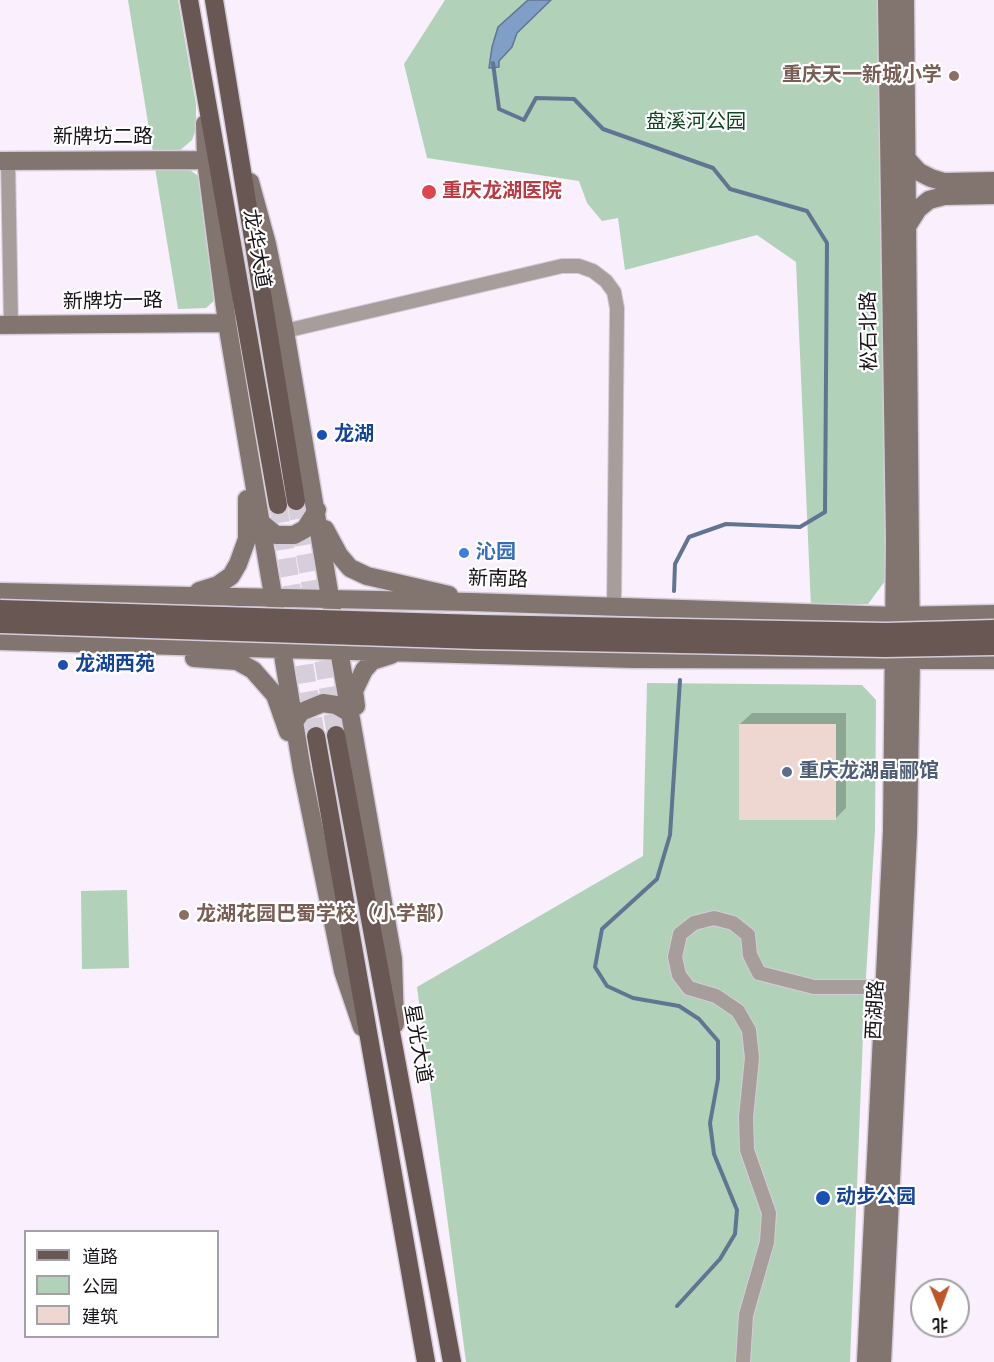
<!DOCTYPE html>
<meta charset="utf-8">
<style>
body{margin:0}
#map{position:relative;width:994px;height:1362px;overflow:hidden;background:#f9effd;font-family:"DejaVu Sans","Noto Sans SC",sans-serif}
canvas{display:block}
.legend{position:absolute;left:24px;top:1230px;width:195px;height:108px;box-sizing:border-box;background:#fff;border:2px solid #a3a1a3;margin:0;padding:8px 10px;list-style:none;font-size:18px;color:#18141a}
.legend li{display:flex;align-items:center;gap:12px;height:30px}
.legend b{width:30px;border:2px solid #a3a1a3}
.north{position:absolute;left:910px;top:1278px;width:60px;height:60px;box-sizing:border-box;background:#fff;border:2px solid #a3a1a3;border-radius:50%;rotate:179deg;font-size:16px;font-weight:700;line-height:24px;text-align:center;color:#18141a}
.north::after{content:'';display:block;margin:auto;width:21px;height:27px;background:#bc5629;clip-path:polygon(50% 0,100% 100%,50% 72%,0 100%)}
</style>
<div id="map">
<canvas width="994" height="1362"></canvas>
<ul class="legend">
<li><b style="height:8px;background:#685752"></b>道路</li>
<li><b style="height:16px;background:#b1d1b9"></b>公园</li>
<li><b style="height:16px;background:#efd7d1"></b>建筑</li>
</ul>
<div class="north">北</div>
</div>
<script>
const c = document.querySelector('canvas').getContext('2d');
c.lineJoin = 'round';
function paint(path, color) {
  c.fillStyle = color;
  c.fill(path, 'evenodd');
}
function poly(rows) {
  const path = new Path2D();
  for (const r of rows) {
    path.moveTo(r[0], r[1]);
    for (let i = 2; i < r.length; i += 2) path.lineTo(r[i], r[i + 1]);
  }
  return path;
}
function strokePath(path, color, width, dash) {
  c.strokeStyle = color;
  c.lineWidth = width;
  c.lineCap = dash ? 'butt' : 'round';
  c.setLineDash(dash || []);
  c.stroke(path);
}
function drawText(font, color, halo, rows, align = 'center') {
  c.font = font + ' "DejaVu Sans","Noto Sans SC",sans-serif';
  c.lineWidth = 4.5;
  c.setLineDash([]);
  c.textBaseline = 'middle';
  c.strokeStyle = halo;
  c.fillStyle = color;
  for (const [text, x, y, turn = 0] of rows) {
    c.save();
    c.translate(x, y);
    c.rotate((+turn || 0) * Math.PI / 180);
    c.textAlign = isNaN(turn) ? turn : align;
    if (halo) c.strokeText(text, 0, 0);
    c.fillText(text, 0, 0);
    c.restore();
  }
}
const green = poly([
 [128,0,178,0,196,104,196,129,192,140,178,152,153,153],
 [445,0,878,0,888,577,868,604,811,607,796,262,757,235,625,270,618,218,602,221,587,203,579,181,427,158,404,64],
 [155,168,187,168,201,178,216,299,206,308,178,309],
 [647,683,862,685,876,700,875,830,864,1009,850,1362,466,1362,417,987,643,856],
 [127,890,129,968,82,969,81,891]
]);
const water = poly([
 [528,0,551,0,517,33,512,47,499,61,499,67,489,68,492,47,498,27,528,0]
]);
const shadow = poly([
 [752,713,846,713,846,808,835,819,740,724]
]);
const stream = poly([
 [493,63,499,109,524,120,536,98,574,99,603,129,713,168,730,189,807,211,827,243,825,512,800,527,726,524,689,537,675,564,674,591],
 [677,1306,720,1259,735,1234,737,1210,714,1154,710,1123,718,1079,718,1041,699,1019,679,1006,633,998,607,986,595,967,602,929,657,879,670,835,680,680]
]);
const building = poly([
 [739,724,836,724,836,820,739,820]
]);
const primaryTunnel = poly([
 [296,501,336,735],
 [278,505,316,736]
]);
const street = poly([
 [8,161,11,325],
 [285,331,562,266,579,266,593,271,606,281,614,292,617,308,614,607],
 [743,1362,746,1315,767,1242,769,1213,747,1150,746,1117,752,1058,749,1030,738,1011,716,996,689,988,679,975,675,957,680,934,694,923,714,918,733,923,748,935,750,955,759,973,814,987,894,987]
]);
const secondary = poly([
 [205,124,206,160,227,323,275,607],
 [907,159,919,172,931,178,944,182,994,181],
 [0,161,206,160],
 [250,182,267,244,285,331,332,609],
 [908,225,918,209,929,200,944,196,994,195],
 [0,325,227,323],
 [259,521,276,535,294,535,305,529,317,510],
 [325,529,339,555,350,568,367,576,449,595],
 [199,591,218,585,231,576,238,564,247,539,247,499],
 [0,592,471,602,895,616,994,614],
 [280,637,302,770,343,971,362,1027],
 [337,639,393,959,395,1024],
 [0,641,633,659,994,660],
 [194,658,237,661,253,670,275,695,288,732],
 [356,706,354,691,364,670,372,661,391,655],
 [294,722,301,712,323,703,336,705,348,712],
 [866,1362,892,832,895,540,887,0],
 [882,1362,908,833,911,660,905,0]
]);
const primary = poly([
 [189,0,278,505],
 [214,0,296,501],
 [336,735,452,1362],
 [316,736,426,1362]
]);
const primaryBridge = poly([
 [0,609,479,624,886,632,994,629],
 [0,624,477,640,885,648,994,646]
]);
const markers = [
 [954,76,6,"#8d6e63"],
 [429,192,8,"#e0444e"],
 [322,435,6,"#1a4fb4"],
 [464,553,6,"#3f7fe0"],
 [63,665,6,"#1a4fb4"],
 [787,772,6,"#5c6f8a"],
 [184,915,6,"#8d6e63"],
 [823,1198,8,"#1a4fb4"]
];
const educationNames = [
 ["重庆天一新城小学",942,76],
 ["龙湖花园巴蜀学校（小学部）",196,915,"left"]
];
const parkNames = [
 ["盘溪河公园",696,123]
];
const streetNames = [
 ["新牌坊二路",103,138],
 ["龙华大道",256,249,80],
 ["新牌坊一路",113,302,-1],
 ["松石北路",870,331,-91],
 ["新南路",498,580,2],
 ["西湖路",876,1010,-87],
 ["星光大道",417,1044,80]
];
const healthNames = [
 ["重庆龙湖医院",442,192]
];
const transitNames = [
 ["龙湖",334,435],
 ["龙湖西苑",75,665],
 ["动步公园",836,1198]
];
const shopNames = [
 ["沁园",476,553]
];
const serviceNames = [
 ["重庆龙湖晶郦馆",799,772]
];
paint(green, '#b1d1b9');
paint(water, '#809fc6');
strokePath(water, '#617592', 1.5);
paint(shadow, '#0003');
strokePath(stream, '#617592', 4);
paint(building, '#efd7d1');
strokePath(primaryTunnel, '#d7cedb', 18, [18, 9]);
strokePath(street, '#d5ccd9', 16);
strokePath(secondary, '#d5ccd9', 21);
strokePath(primary, '#d5ccd9', 21);
strokePath(street, '#a79d9a', 14);
strokePath(secondary, '#82746f', 18);
strokePath(primary, '#685752', 18);
strokePath(primaryBridge, '#d5ccd9', 21, []);
strokePath(primaryBridge, '#685752', 18);
for (const [x, y, r, color] of markers) {
  const dot = new Path2D();
  dot.arc(x, y, r, 0, 2 * Math.PI);
  c.fillStyle = color;
  c.fill(dot);
  strokePath(dot, '#fff', 2);
}
drawText('bold 20px', '#785e54', '#fff', educationNames, 'right');
drawText('20px', '#0f4424', '#fff', parkNames);
drawText('20px', '#18141a', '#fff', streetNames);
drawText('bold 20px', '#be3a42', '#fff', healthNames, 'left');
drawText('bold 20px', '#164399', '#fff', transitNames, 'left');
drawText('bold 20px', '#366cbe', '#fff', shopNames, 'left');
drawText('bold 20px', '#4e5e75', '#fff', serviceNames, 'left');
</script>
